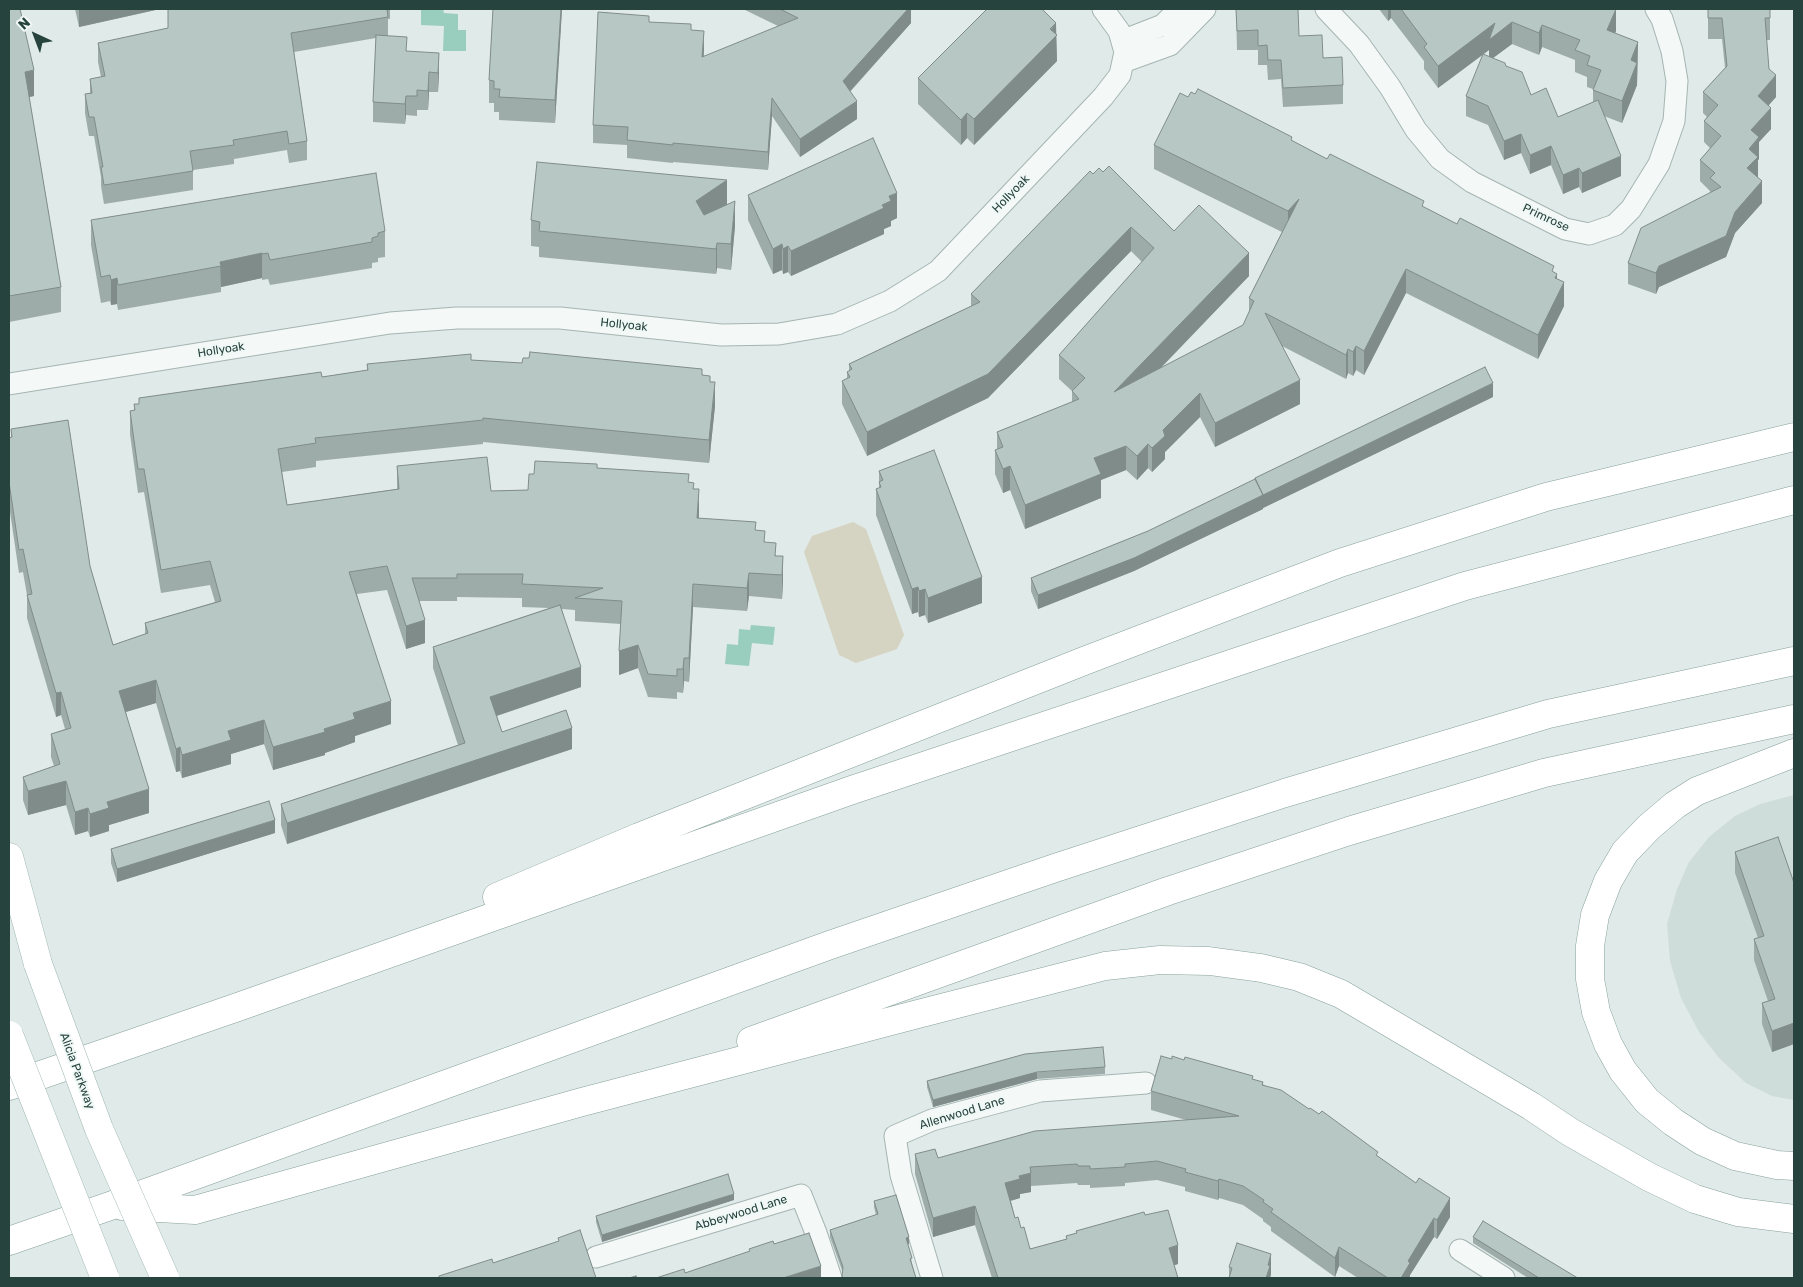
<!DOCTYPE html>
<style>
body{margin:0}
#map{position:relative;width:1803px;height:1287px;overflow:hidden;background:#e0eae8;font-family:Rubik,sans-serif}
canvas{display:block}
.frame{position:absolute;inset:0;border:10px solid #27433e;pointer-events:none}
.north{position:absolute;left:10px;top:10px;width:50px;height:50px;-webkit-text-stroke:4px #f0f8f6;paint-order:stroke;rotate:317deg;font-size:14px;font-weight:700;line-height:20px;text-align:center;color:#27433e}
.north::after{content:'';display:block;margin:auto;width:18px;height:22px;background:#27433e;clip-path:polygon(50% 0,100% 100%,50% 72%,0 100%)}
</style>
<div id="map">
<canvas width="1803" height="1287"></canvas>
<div class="frame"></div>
<div class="north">N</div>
</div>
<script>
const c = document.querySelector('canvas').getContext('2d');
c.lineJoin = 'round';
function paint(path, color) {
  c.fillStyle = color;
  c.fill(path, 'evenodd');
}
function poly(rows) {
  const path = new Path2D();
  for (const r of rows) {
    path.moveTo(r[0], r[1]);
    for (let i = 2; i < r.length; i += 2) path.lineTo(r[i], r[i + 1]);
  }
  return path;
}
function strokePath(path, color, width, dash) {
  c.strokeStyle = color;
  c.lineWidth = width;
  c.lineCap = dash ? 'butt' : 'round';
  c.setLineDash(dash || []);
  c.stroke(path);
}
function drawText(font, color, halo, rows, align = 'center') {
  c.font = font + ' Rubik,sans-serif';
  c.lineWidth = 4;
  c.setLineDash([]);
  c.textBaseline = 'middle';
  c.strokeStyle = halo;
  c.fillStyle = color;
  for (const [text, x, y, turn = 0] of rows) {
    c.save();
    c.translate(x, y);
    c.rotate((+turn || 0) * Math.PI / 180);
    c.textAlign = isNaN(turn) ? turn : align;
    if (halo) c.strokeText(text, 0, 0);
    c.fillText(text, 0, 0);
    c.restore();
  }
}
const built = poly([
 [1794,795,1794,1100,1772,1096,1746,1083,1719,1058,1699,1032,1681,998,1670,961,1667,924,1677,889,1689,862,1709,837,1735,816,1760,804]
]);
const green = poly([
 [853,522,866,529,904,635,897,649,856,663,839,655,804,552,812,536]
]);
const water = poly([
 [421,9,443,9,444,13,458,14,458,30,466,30,466,51,443,51,444,26,421,25],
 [751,625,775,627,773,645,752,643,749,666,725,664,727,644,738,645,739,629,750,630]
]);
const minor = poly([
 [1326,9,1359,44,1390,87,1416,130,1440,159,1472,182,1565,229,1589,234,1615,225,1631,209,1659,164,1674,121,1677,81,1672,51,1662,19,1656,9],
 [1122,41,1163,25,1179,9],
 [1123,62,1170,45,1205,9],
 [9,384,390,323,457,318,560,318,721,335,779,334,837,324,890,301,938,271,1103,97,1120,75,1125,52,1119,31,1103,9],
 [1460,1250,1504,1278],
 [596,1257,801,1195,816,1233,831,1278],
 [932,1278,901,1175,895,1136,932,1120,1040,1091,1146,1083]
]);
const primary = poly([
 [9,857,38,964]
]);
const motorway = poly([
 [1794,753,1697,791,1675,805,1649,827,1625,852,1608,881,1595,915,1590,946,1590,979,1596,1012,1608,1044,1623,1071,1647,1101,1673,1122,1702,1141,1735,1156,1777,1165,1794,1166],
 [497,897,639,837,1084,661,1340,563,1546,497,1794,437],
 [751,1041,1168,891,1349,831,1544,773,1794,719],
 [9,1086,235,1008,852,790,1465,586,1794,500],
 [122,1206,195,1210,582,1102,918,1014,1105,966,1160,960,1209,961,1261,968,1299,977,1341,994,1531,1106,1570,1132,1649,1177,1695,1199,1738,1212,1794,1219],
 [9,1241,110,1206,830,945,1055,868,1285,793,1548,714,1794,661]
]);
const primaryBridge = poly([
 [38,964,99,1129,165,1278],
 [9,1035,105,1278]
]);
const wall = poly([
 [9,9,34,96,29,97,61,287,61,312,9,322],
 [75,9,160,9,79,27],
 [168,9,390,9,390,19,388,19,388,36,407,51,439,72,438,92,429,92,428,110,417,110,417,116,406,115,405,124,373,122,373,102,376,38,294,52,307,141,307,160,289,163,287,150,234,159,234,164,193,170,193,190,104,204,101,186,101,177,94,136,89,136,85,113,85,94,90,93,90,79,101,77,98,62,98,43,168,28],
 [493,9,562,9,555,123,499,120,499,112,494,112,494,103,489,103,489,80],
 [743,9,911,9,911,23,850,92,857,119,800,157,772,116,768,170,673,162,673,163,627,158,627,145,593,143,593,125,649,22,691,30,704,50,704,57,778,26],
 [1236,9,1299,36,1323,58,1343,85,1343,104,1283,107,1281,79,1268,80,1267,65,1258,65,1258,50,1237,50],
 [1379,9,1616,9,1616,31,1615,33,1638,42,1637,85,1622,123,1604,116,1621,176,1582,193,1579,187,1563,194,1551,165,1530,174,1521,153,1504,160,1488,125,1466,116,1466,96,1489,57,1489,50,1438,88,1424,69,1424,61,1391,18,1388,21],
 [1512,44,1539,55,1542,47,1575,60,1575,72,1587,77,1587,87,1593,89,1593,102,1558,117,1531,95,1506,66,1493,58],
 [1708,9,1770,9,1770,40,1766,40,1769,69,1776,97,1769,105,1771,129,1759,142,1759,159,1758,160,1758,177,1762,203,1735,233,1726,257,1659,287,1656,294,1628,284,1628,263,1710,193,1710,191,1700,181,1700,160,1710,148,1704,142,1704,121,1707,117,1703,113,1703,92,1725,68,1722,39,1708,39],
 [1056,35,1057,61,974,145,967,138,961,145,918,104,918,78],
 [1188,97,1292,141,1327,159,1554,273,1557,279,1564,306,1538,359,1406,293,1364,375,1356,370,1353,376,1348,373,1346,379,1282,346,1300,404,1215,447,1200,417,1165,452,1165,459,1152,472,1148,468,1137,480,1126,470,1101,480,1101,498,1025,529,1010,490,1003,493,995,474,995,450,997,450,997,432,1072,402,1072,391,1059,379,1059,355,1142,262,1131,251,988,398,867,456,842,404,842,381,847,378,847,372,849,371,849,364,971,306,971,294,1093,174,1174,231,1249,276,1161,368,1243,325,1249,312,1249,298,1282,232,1154,169,1154,145],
 [748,195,897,218,891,221,891,226,884,229,884,234,791,276,788,272,783,274,782,270,773,274,748,220],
 [727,204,735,226,731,270,717,268,716,274,539,257,539,247,531,246,531,220],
 [91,220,385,231,385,257,378,258,378,262,372,263,372,268,270,285,268,279,262,280,262,278,221,287,221,292,118,310,117,304,111,305,110,301,101,303,91,245],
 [471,360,702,375,710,382,715,406,709,463,483,442,483,444,316,461,316,467,282,472,287,505,397,489,397,466,491,491,528,490,534,474,597,468,689,482,694,489,699,513,699,518,756,531,776,556,783,580,782,599,749,596,747,611,693,607,689,682,684,681,683,693,677,692,677,699,648,697,638,668,619,675,621,624,575,621,575,610,562,609,581,687,497,716,502,732,572,749,287,844,281,825,281,804,458,745,433,668,433,647,549,608,522,607,522,598,457,597,457,601,419,601,425,643,406,649,387,590,357,594,391,724,355,736,355,742,325,753,325,755,273,770,264,744,231,754,231,764,182,778,180,771,176,772,156,703,126,712,149,813,109,825,109,831,90,837,88,831,75,835,66,805,28,815,23,800,23,777,54,766,51,757,51,734,65,729,61,715,56,717,27,618,27,595,23,572,19,573,9,505,9,438,11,437,11,429,90,566,113,645,145,634,145,623,215,602,210,585,161,593,144,492,138,493,130,434,130,411,134,410,134,404,139,404,139,398,322,377,367,370,367,364],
 [1493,397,1263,508,1263,507,1263,509,1134,571,1038,609,1031,591,1031,578,1148,531,1255,480,1255,478],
 [879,471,982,603,928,623,925,615,919,617,918,612,912,614,876,515,876,489,879,488],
 [275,833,117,882,111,863,111,849],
 [1735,852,1794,883,1794,1044,1772,1052,1762,1024,1762,1003,1768,1001,1754,960,1754,939,1758,938,1735,873],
 [1105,1067,1105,1074,1037,1079,933,1107,927,1087,927,1081],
 [1253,1079,1309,1109,1378,1156,1450,1217,1437,1239,1434,1237,1410,1275,1410,1278,1358,1278,1339,1266,1335,1277,1271,1231,1271,1227,1263,1221,1263,1219,1243,1205,1219,1198,1218,1200,1185,1191,1185,1187,1157,1180,1125,1183,1125,1186,1090,1188,1090,1185,1078,1185,1077,1183,1031,1186,1031,1192,1020,1194,1020,1198,1011,1201,1015,1218,1030,1249,1066,1239,1066,1236,1076,1233,1076,1231,1145,1215,1178,1264,1174,1265,1178,1278,992,1278,975,1225,933,1237,915,1174,915,1154,938,1158,1186,1120,1151,1110,1151,1091],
 [734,1200,602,1242,596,1222,596,1216],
 [874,1201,909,1244,908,1244,912,1263,916,1278,842,1278,843,1273,830,1237,830,1230,876,1215,874,1207],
 [1473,1237,1576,1277,1578,1278,1528,1278,1473,1243],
 [1229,1267,1271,1274,1270,1278,1229,1278]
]);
const shadedWall = poly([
 [79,9,160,9,79,27],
 [561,9,562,9,555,123,555,100],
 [908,9,911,9,911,23,843,99,843,81],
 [1388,9,1391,9,1391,18,1388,21],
 [1616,9,1616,31,1607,52,1607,30],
 [1512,22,1512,44,1489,61,1489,50,1438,88,1438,66,1495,23],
 [1056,23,1057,61,974,145,974,119],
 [1542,25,1542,47,1539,55,1539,33],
 [704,31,704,50,702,76,702,57],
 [1638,42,1637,85,1622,123,1622,101,1631,60],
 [439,53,439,72,438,92,438,73],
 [34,70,34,96,25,98,25,72],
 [429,72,429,92,428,110,428,91],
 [1776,75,1776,97,1758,117,1758,96],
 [406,96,406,115,405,124,405,104],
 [772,98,772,116,768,170,768,152],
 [857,101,857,119,800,157,800,139],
 [1771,108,1771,129,1759,142,1759,159,1758,160,1758,178,1747,168,1751,130],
 [967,113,967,138,961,145,961,120],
 [1521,134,1521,153,1504,160,1504,141],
 [1551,146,1551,165,1530,174,1530,155],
 [1621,156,1621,176,1582,193,1582,173],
 [1579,168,1579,187,1563,194,1563,175],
 [727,180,727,206,696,227,696,201],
 [1762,181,1762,203,1735,233,1726,257,1659,287,1656,294,1656,273,1659,266,1735,212],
 [897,193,897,218,891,221,891,226,884,229,884,234,791,276,791,251,882,205,889,196],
 [1299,199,1288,235,1288,211],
 [735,201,735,226,731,270,731,244],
 [1131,227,1131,251,988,398,867,456,867,432],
 [717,243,717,268,716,274,716,249],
 [782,244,782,270,773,274,773,249],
 [788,246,788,272,783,274,783,249],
 [262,253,262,278,221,287,220,262],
 [1249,253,1249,276,1114,416,1114,392],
 [1406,269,1406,293,1364,375,1364,351],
 [1557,274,1557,296,1564,282,1564,306,1538,359,1538,335,1555,278],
 [117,278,117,304,111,305,111,280],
 [1356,346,1356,370,1353,376,1353,352],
 [1348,349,1348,373,1346,379,1346,355],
 [1300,380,1300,404,1215,447,1215,423],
 [715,382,715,406,709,463,709,440],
 [1493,383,1493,397,1263,508,1263,495],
 [1200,393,1200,417,1165,452,1165,459,1152,472,1152,448,1163,430],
 [1148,444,1148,468,1137,480,1137,456],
 [1126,446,1126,470,1101,480,1101,498,1025,529,1025,505,1094,458],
 [1010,466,1010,490,1003,493,1003,469],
 [699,489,699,513,697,541,697,518],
 [1263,495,1263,509,1134,571,1038,609,1038,595],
 [783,556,783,580,782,599,782,575],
 [749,573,749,596,747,611,747,588],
 [982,577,982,603,928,623,928,598],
 [693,584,693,607,689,682,689,658],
 [918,587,918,612,912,614,912,589],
 [925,589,925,615,919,617,919,591],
 [425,620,425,643,406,649,406,626],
 [638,645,638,668,619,675,619,651],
 [684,658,684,681,683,693,683,669],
 [581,667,581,687,490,718,490,697],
 [156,680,156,703,119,714,119,691],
 [61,692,61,715,56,717,56,693],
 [391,701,391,724,355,736,355,742,325,753,325,755,273,770,273,747,324,729,353,713],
 [264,720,264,744,231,754,231,764,182,778,182,755,228,731],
 [572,728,572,749,287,844,287,823],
 [180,747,180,771,176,772,176,749],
 [66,781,66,805,28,815,28,791],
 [149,789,149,813,109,825,109,831,90,837,90,814,107,802],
 [88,808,88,831,75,835,75,812],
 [275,820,275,833,117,882,117,869],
 [1794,1023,1794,1044,1772,1052,1772,1031],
 [1037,1072,1037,1079,933,1107,933,1100],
 [1031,1173,1031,1192,1020,1194,1020,1198,1005,1202,1005,1183,1019,1176],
 [1219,1179,1219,1198,1218,1200,1218,1181],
 [734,1194,734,1200,602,1242,602,1235],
 [1450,1198,1450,1217,1437,1239,1437,1220],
 [975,1206,975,1225,933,1237,933,1218],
 [1434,1218,1434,1237,1410,1275,1410,1278,1401,1278,1408,1261],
 [909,1237,909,1244,906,1245,906,1238],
 [1178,1245,1178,1264,1169,1267,1169,1248],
 [1339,1247,1339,1266,1335,1277,1335,1258],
 [1271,1254,1271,1274,1270,1278,1266,1278,1268,1265],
 [821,1266,821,1278,783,1278]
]);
const building = poly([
 [9,9,20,9,34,70,25,72,61,287,9,296,9,9],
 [168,9,387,9,388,17,291,33,307,141,289,144,287,131,233,140,234,145,190,151,193,171,104,185,101,167,103,167,94,117,89,117,85,94,92,93,90,79,105,76,98,43,168,28,168,9],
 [493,9,561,9,555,100,499,97,500,89,494,89,494,81,489,80,493,9],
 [780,9,908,9,843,81,857,101,800,139,772,98,768,152,673,143,673,145,627,140,628,127,593,125,598,12,649,16,649,22,691,24,691,30,704,31,702,57,798,18,780,9],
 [987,9,1042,9,1056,23,1050,29,1057,35,974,119,967,113,961,120,918,78,987,9],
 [1236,9,1298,9,1299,36,1322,35,1323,58,1342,57,1343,85,1283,88,1281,60,1268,60,1267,45,1258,46,1258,30,1237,31,1236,9],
 [1401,9,1616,9,1607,30,1638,42,1631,60,1637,63,1622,101,1593,90,1601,70,1587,65,1590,56,1575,50,1580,40,1542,25,1539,33,1512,22,1489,40,1495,23,1438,66,1424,47,1427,44,1401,9],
 [1708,9,1770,9,1770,18,1765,18,1769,69,1776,75,1758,96,1771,108,1751,130,1759,137,1749,149,1758,157,1747,168,1762,181,1735,212,1726,236,1659,266,1656,273,1628,263,1641,228,1721,187,1710,178,1715,173,1700,160,1721,136,1704,121,1718,105,1703,92,1727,66,1722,18,1708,18,1708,9],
 [376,35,407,37,406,51,439,53,438,73,429,72,428,91,417,90,417,96,406,96,405,104,373,102,376,35],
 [1483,54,1505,63,1506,66,1522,72,1531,95,1546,88,1558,117,1598,100,1621,156,1582,173,1579,168,1563,175,1551,146,1530,155,1521,134,1504,141,1488,106,1466,96,1483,54],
 [1198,89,1292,137,1291,140,1327,159,1330,154,1424,201,1422,206,1457,224,1460,218,1554,266,1552,271,1557,274,1555,278,1564,282,1538,335,1406,269,1364,351,1356,346,1353,352,1348,349,1346,355,1265,313,1300,380,1215,423,1200,393,1163,430,1165,436,1152,448,1148,444,1137,456,1126,446,1094,458,1101,474,1025,505,1010,466,1003,469,995,450,1003,447,997,432,1079,399,1072,391,1085,378,1059,355,1154,248,1131,227,988,374,867,432,842,381,850,377,847,372,852,369,849,364,980,302,971,294,1090,171,1093,174,1099,168,1103,172,1109,166,1174,231,1199,205,1249,253,1114,392,1243,325,1254,301,1249,298,1299,199,1288,211,1154,145,1180,93,1188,97,1191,92,1195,94,1198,89],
 [873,138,897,193,889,196,891,201,882,205,884,208,791,251,788,246,783,249,782,244,773,249,748,195,873,138],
 [537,162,727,180,696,201,704,215,735,201,731,244,717,243,716,249,539,231,540,222,531,220,537,162],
 [376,173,385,231,378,233,378,236,372,238,372,242,270,260,268,253,262,254,262,253,220,262,221,266,118,285,117,278,111,280,110,275,101,277,91,220,376,173],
 [530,352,702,369,702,375,710,376,710,382,715,382,709,440,483,418,483,420,315,438,316,443,278,449,287,505,399,489,397,466,487,457,491,491,528,490,529,474,534,474,535,461,597,464,597,468,689,474,688,482,694,483,693,489,699,489,697,518,756,522,755,530,765,531,764,542,776,543,775,556,783,556,782,575,749,573,747,588,693,584,689,658,684,658,683,669,677,669,677,676,648,674,638,645,619,651,622,601,575,598,603,588,522,584,523,574,457,574,457,578,412,578,425,620,406,626,387,566,349,572,391,701,353,713,355,719,324,729,325,732,273,747,264,720,228,731,231,740,182,755,180,747,176,749,156,680,119,691,149,789,107,802,109,808,90,814,88,808,75,812,66,781,28,791,23,777,60,764,51,734,71,728,61,692,56,693,27,595,32,594,23,549,19,550,9,482,9,438,12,437,11,429,68,420,90,566,113,645,148,633,145,623,221,601,210,561,161,570,144,469,138,469,130,411,135,410,134,404,139,404,139,398,321,372,322,377,368,370,367,364,471,354,471,360,522,363,523,358,529,358,530,352],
 [1485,367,1493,383,1263,495,1255,478,1485,367],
 [934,450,982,577,928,598,925,589,919,591,918,587,912,589,876,489,881,487,879,482,883,480,879,471,934,450],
 [1255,479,1263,495,1134,558,1038,595,1031,578,1148,531,1255,479],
 [560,605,581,667,490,697,502,732,566,710,572,728,287,823,281,804,465,743,433,647,560,605],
 [269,801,275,820,117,869,111,849,269,801],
 [1778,837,1794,883,1794,1023,1772,1031,1762,1003,1775,999,1754,939,1764,936,1735,852,1778,837],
 [1103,1047,1105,1067,1037,1072,933,1100,927,1081,1025,1054,1103,1047],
 [1161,1056,1172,1059,1172,1056,1184,1060,1185,1057,1253,1076,1252,1079,1263,1082,1262,1085,1281,1090,1309,1109,1310,1108,1319,1114,1322,1111,1378,1152,1376,1155,1416,1183,1419,1178,1450,1198,1437,1220,1434,1218,1408,1261,1410,1263,1401,1278,1388,1278,1339,1247,1335,1258,1271,1212,1273,1209,1263,1202,1264,1200,1243,1186,1219,1179,1218,1181,1185,1172,1186,1169,1157,1161,1125,1164,1125,1167,1090,1169,1090,1166,1078,1166,1077,1164,1030,1167,1031,1173,1019,1176,1020,1179,1005,1183,1015,1218,1018,1217,1021,1228,1024,1227,1030,1249,1067,1239,1066,1236,1077,1233,1076,1231,1144,1212,1145,1215,1168,1210,1178,1245,1169,1248,1178,1278,998,1278,975,1206,933,1218,915,1154,935,1149,938,1158,1035,1131,1239,1116,1151,1091,1161,1056],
 [728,1174,734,1194,602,1235,596,1216,728,1174],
 [896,1195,909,1237,906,1238,912,1258,910,1259,916,1278,843,1278,842,1276,843,1267,830,1230,878,1214,874,1201,896,1195],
 [1483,1221,1576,1277,1578,1278,1539,1278,1473,1237,1483,1221],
 [580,1230,596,1278,439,1278,439,1276,492,1259,493,1263,559,1241,558,1238,580,1230],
 [809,1233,821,1266,783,1278,656,1278,684,1269,685,1273,750,1251,749,1249,773,1241,774,1244,809,1233],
 [1237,1243,1271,1254,1268,1265,1270,1266,1266,1278,1229,1278,1232,1268,1229,1267,1237,1243],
 [636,1276,637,1278,629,1278,636,1276]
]);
const streetNames = [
 ["Hollyoak",1011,194,-46],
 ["Primrose",1546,218,25],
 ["Hollyoak",624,325,6],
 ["Hollyoak",221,350,-9],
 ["Alicia Parkway",77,1071,70],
 ["Allenwood Lane",962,1113,-17],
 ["Abbeywood Lane",741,1213,-17]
];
paint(built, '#ceddda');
paint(green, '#d5d3c1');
paint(water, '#99cdbd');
strokePath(minor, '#a5b5b2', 23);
strokePath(primary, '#9fb7b2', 29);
strokePath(motorway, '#87a29c', 29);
strokePath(minor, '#f4f8f7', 21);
strokePath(primary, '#fff', 28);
strokePath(motorway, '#fff', 28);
strokePath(primaryBridge, '#9fb7b2', 29, []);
strokePath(primaryBridge, '#fff', 28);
paint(wall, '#9daca9');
paint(shadedWall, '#808c89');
paint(building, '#b7c8c4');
strokePath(building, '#808c89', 1);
drawText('12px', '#27433e', '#f0f8f6', streetNames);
</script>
